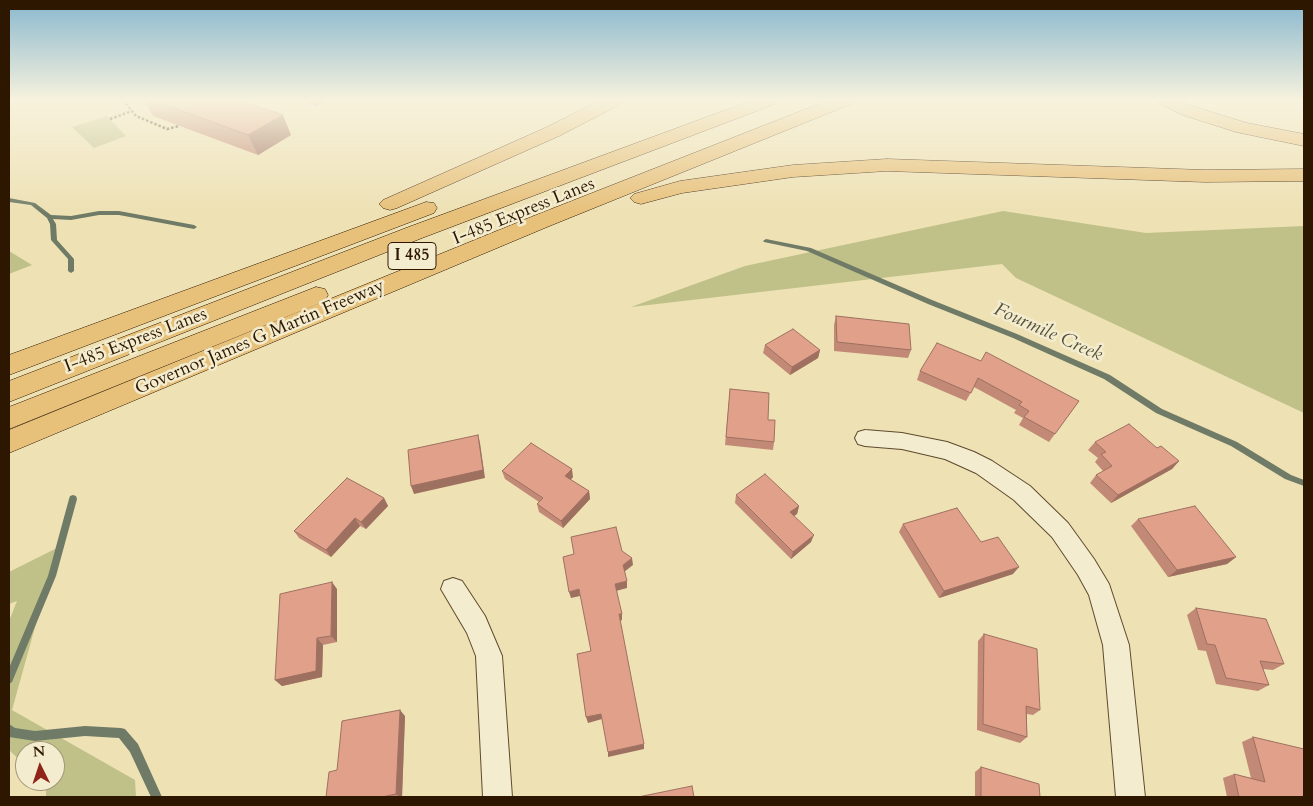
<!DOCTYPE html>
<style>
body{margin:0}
#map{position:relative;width:1313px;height:806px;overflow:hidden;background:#eee1b4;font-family:Cardo,serif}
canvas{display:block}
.frame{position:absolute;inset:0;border:10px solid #2e1701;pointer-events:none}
.north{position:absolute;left:15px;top:741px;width:50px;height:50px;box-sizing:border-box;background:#f4ecce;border:1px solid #a5977c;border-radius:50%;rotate:356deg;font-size:14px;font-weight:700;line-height:20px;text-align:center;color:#2e1701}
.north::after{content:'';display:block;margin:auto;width:18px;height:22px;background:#8f2418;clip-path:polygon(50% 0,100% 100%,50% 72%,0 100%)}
</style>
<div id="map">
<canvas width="1313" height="806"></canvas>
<div class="frame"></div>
<div class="north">N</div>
</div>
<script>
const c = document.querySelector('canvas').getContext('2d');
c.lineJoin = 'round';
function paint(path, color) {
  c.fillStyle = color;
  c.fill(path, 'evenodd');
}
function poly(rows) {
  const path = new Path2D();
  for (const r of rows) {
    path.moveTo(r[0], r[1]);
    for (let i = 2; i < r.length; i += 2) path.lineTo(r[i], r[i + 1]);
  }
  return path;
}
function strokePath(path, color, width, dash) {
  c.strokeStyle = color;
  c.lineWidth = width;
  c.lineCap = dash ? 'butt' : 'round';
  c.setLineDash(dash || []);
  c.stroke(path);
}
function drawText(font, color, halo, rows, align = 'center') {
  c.font = font + ' Cardo,serif';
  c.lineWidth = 5;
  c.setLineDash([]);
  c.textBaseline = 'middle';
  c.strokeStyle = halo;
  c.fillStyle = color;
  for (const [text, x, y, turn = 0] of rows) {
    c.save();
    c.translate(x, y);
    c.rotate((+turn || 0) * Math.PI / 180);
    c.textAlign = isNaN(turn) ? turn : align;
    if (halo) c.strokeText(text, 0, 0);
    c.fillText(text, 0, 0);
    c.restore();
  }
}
const green = poly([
 [107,116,126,136,94,148,72,127],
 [1003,211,1146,233,1304,226,1304,413,1016,278,1002,264,631,307,745,266],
 [9,251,32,265,9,274],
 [57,548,12,710,135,780,136,797,46,797,46,784,43,781,55,781,55,751,25,751,25,765,9,750,9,621,17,601,9,604,9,572]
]);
const stream = poly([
 [9,198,35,203,51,215,71,216,99,211,119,211,194,225,197,227,194,229,119,215,99,215,71,220,53,219,56,224,57,240,74,259,74,271,71,273,68,271,68,259,51,240,50,224,47,218,31,205,9,202,9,198],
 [766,239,811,248,932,300,1017,334,1110,375,1162,409,1237,442,1291,475,1304,480,1304,486,1285,479,1231,446,1156,413,1104,379,1013,338,928,304,807,251,764,242,763,241,766,239],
 [73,495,76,496,77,499,56,576,12,682,9,684,9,668,48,576,69,499,70,496,73,495],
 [9,724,15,728,35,731,85,726,121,728,125,729,138,744,162,797,151,797,130,752,119,738,85,736,35,741,9,737,9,724]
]);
const path = poly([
 [123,100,136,116,167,129,179,126],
 [110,119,132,111]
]);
const minor = poly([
 [865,430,902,433,947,442,974,452,992,461,1030,486,1068,523,1094,559,1109,584,1129,645,1145,797,1116,797,1103,645,1089,595,1078,575,1052,537,1014,500,976,473,945,459,902,449,865,446,858,444,855,438,858,432,865,430],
 [453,578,462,581,485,616,502,656,512,797,483,797,476,656,467,633,441,589,444,581,453,578]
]);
const motorway = poly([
 [601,100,624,100,621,104,559,136,397,208,390,210,383,208,379,204,383,200,545,128,601,100],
 [753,100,778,100,775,104,422,238,9,402,9,381,406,228,753,100],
 [829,100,854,100,851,104,547,227,9,453,9,430,531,217,829,100],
 [1157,100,1180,100,1195,107,1247,123,1304,134,1304,146,1236,132,1183,115,1160,104,1157,100],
 [887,159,1205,170,1304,169,1304,181,1205,182,887,171,793,177,682,193,641,204,634,202,630,198,634,194,680,181,793,165,887,159],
 [426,202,434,203,437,208,434,213,9,375,9,355,426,202],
 [316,287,325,289,328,295,325,301,9,429,9,407,316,287]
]);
const wall = poly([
 [144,100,239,100,291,135,258,155,153,116],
 [302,100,327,100,316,106],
 [836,316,911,350,908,358,834,351,834,325],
 [765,345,820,350,818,358,790,375,763,353],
 [981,361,1079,401,1049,442,1019,425,1023,418,1014,413,1016,410,974,387,966,401,917,380,920,371],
 [730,389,768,420,774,442,773,450,725,445],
 [1095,442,1157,448,1179,461,1172,469,1111,503,1090,483,1096,475,1103,471,1095,462,1098,458,1088,450],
 [502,471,573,477,571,480,589,491,590,499,563,528,539,512,537,504,539,502,505,479],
 [736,495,799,506,797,514,794,516,811,542,791,559,735,503],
 [384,498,388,506,366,529,360,526,331,557,299,538,294,531],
 [1138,519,1236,557,1227,564,1168,577,1131,526],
 [903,524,981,542,1013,574,939,598,899,532],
 [337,589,337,642,323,645,322,677,282,686,275,680],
 [1196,608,1284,664,1273,670,1263,669,1269,685,1258,691,1216,684,1206,651,1198,650,1187,615],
 [984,634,1040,710,1033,715,1027,714,1027,737,1020,743,977,730,978,641],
 [405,716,402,797,326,797,337,770],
 [1253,737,1304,797,1227,797,1223,778,1234,774,1251,778,1242,742],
 [981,767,1040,797,975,797,975,772]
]);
const shadedWall = poly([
 [314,100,327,100,316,106],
 [283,115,291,135,258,155,248,135],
 [820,350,818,358,790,375,792,367],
 [478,435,480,443,485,478,414,494,411,486],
 [1179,461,1172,469,1111,503,1118,495],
 [572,469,573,477,566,484,565,476],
 [589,491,590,499,563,528,561,521],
 [384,498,388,506,366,529,361,522],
 [799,506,797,514,788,520,790,512],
 [355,518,360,526,331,557,326,550],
 [814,535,811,542,791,559,793,552],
 [1236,557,1227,564,1168,577,1177,570],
 [632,558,633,565,624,572,623,565],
 [1019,567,1013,574,939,598,944,591],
 [627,581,627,588,616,591,615,584],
 [332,582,337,589,337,642,331,636],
 [579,589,580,596,571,598,569,592],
 [619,614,622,614,622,620,620,621],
 [317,638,323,645,322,677,282,686,275,680],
 [400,710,405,716,402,797,400,797,396,794],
 [601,714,602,719,588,723,586,717],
 [644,744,644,749,608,757,608,752]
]);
const building = poly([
 [152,100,239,100,283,115,248,135,152,100],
 [836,316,909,324,911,350,837,342,836,316],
 [793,329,820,350,792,367,765,345,793,329],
 [937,343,981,361,986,352,1079,401,1055,434,1024,417,1029,411,1019,405,1022,402,978,378,971,393,920,371,937,343],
 [730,389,769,393,768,420,775,420,774,442,726,437,730,389],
 [1129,424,1157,448,1161,446,1179,461,1118,495,1096,475,1112,466,1101,454,1106,452,1095,442,1129,424],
 [478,435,483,470,411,486,408,450,478,435],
 [531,443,572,469,565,476,589,491,561,521,537,504,543,498,502,471,531,443],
 [765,474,799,506,790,512,814,535,793,552,736,495,765,474],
 [347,478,384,498,361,522,355,518,326,550,294,531,347,478],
 [1195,506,1236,557,1177,570,1138,519,1195,506],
 [957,508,981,542,998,537,1019,567,944,591,903,524,957,508],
 [616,527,622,551,632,558,623,565,627,581,615,584,622,614,619,614,644,744,608,752,601,714,586,717,577,654,591,651,579,589,569,592,563,557,574,554,571,537,616,527],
 [332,582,331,636,317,638,316,671,275,680,280,594,332,582],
 [1196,608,1266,619,1284,664,1260,661,1269,685,1226,678,1215,645,1207,644,1196,608],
 [984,634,1037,649,1040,710,1026,706,1027,737,983,724,984,634],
 [400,710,396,794,382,797,326,797,329,772,337,770,342,721,400,710],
 [1253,737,1304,749,1304,797,1239,797,1234,774,1265,782,1253,737],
 [981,767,1039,784,1040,797,981,797,981,767],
 [692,786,694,797,638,797,692,786]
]);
const shields = [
 [412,256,48]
];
const shieldNames = [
 ["I 485",412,256]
];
const streetNames = [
 ["I-485 Express Lanes",524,212,-22],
 ["Governor James G Martin Freeway",260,338,-23],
 ["I-485 Express Lanes",136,341,-21]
];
const waterNames = [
 ["Fourmile Creek",1048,333,24]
];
paint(green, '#bfc189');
paint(stream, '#6f7b66');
strokePath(minor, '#5e4a2e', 2);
strokePath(motorway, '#2e1701', 1);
strokePath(path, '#2e1701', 2.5, [2.5, 2]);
paint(minor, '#f4ecce');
paint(motorway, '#e7c07a');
paint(wall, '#c28a76');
paint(shadedWall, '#9e7060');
paint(building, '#e1a089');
strokePath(building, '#9e7060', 1);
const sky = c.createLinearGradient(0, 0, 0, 213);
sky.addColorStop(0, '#89b8cf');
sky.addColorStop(0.47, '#f7f2dd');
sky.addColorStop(1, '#f7f2dd00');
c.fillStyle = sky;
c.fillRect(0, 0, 1313, 213);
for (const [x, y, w] of shields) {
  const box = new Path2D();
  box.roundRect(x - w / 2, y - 13.5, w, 27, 4);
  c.fillStyle = '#f4ecce';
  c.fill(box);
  strokePath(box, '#2e1701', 1);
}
drawText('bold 16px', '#2e1701', null, shieldNames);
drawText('18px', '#2e1701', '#f4ecce', streetNames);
drawText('italic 19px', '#54513c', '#f4ecce', waterNames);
</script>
